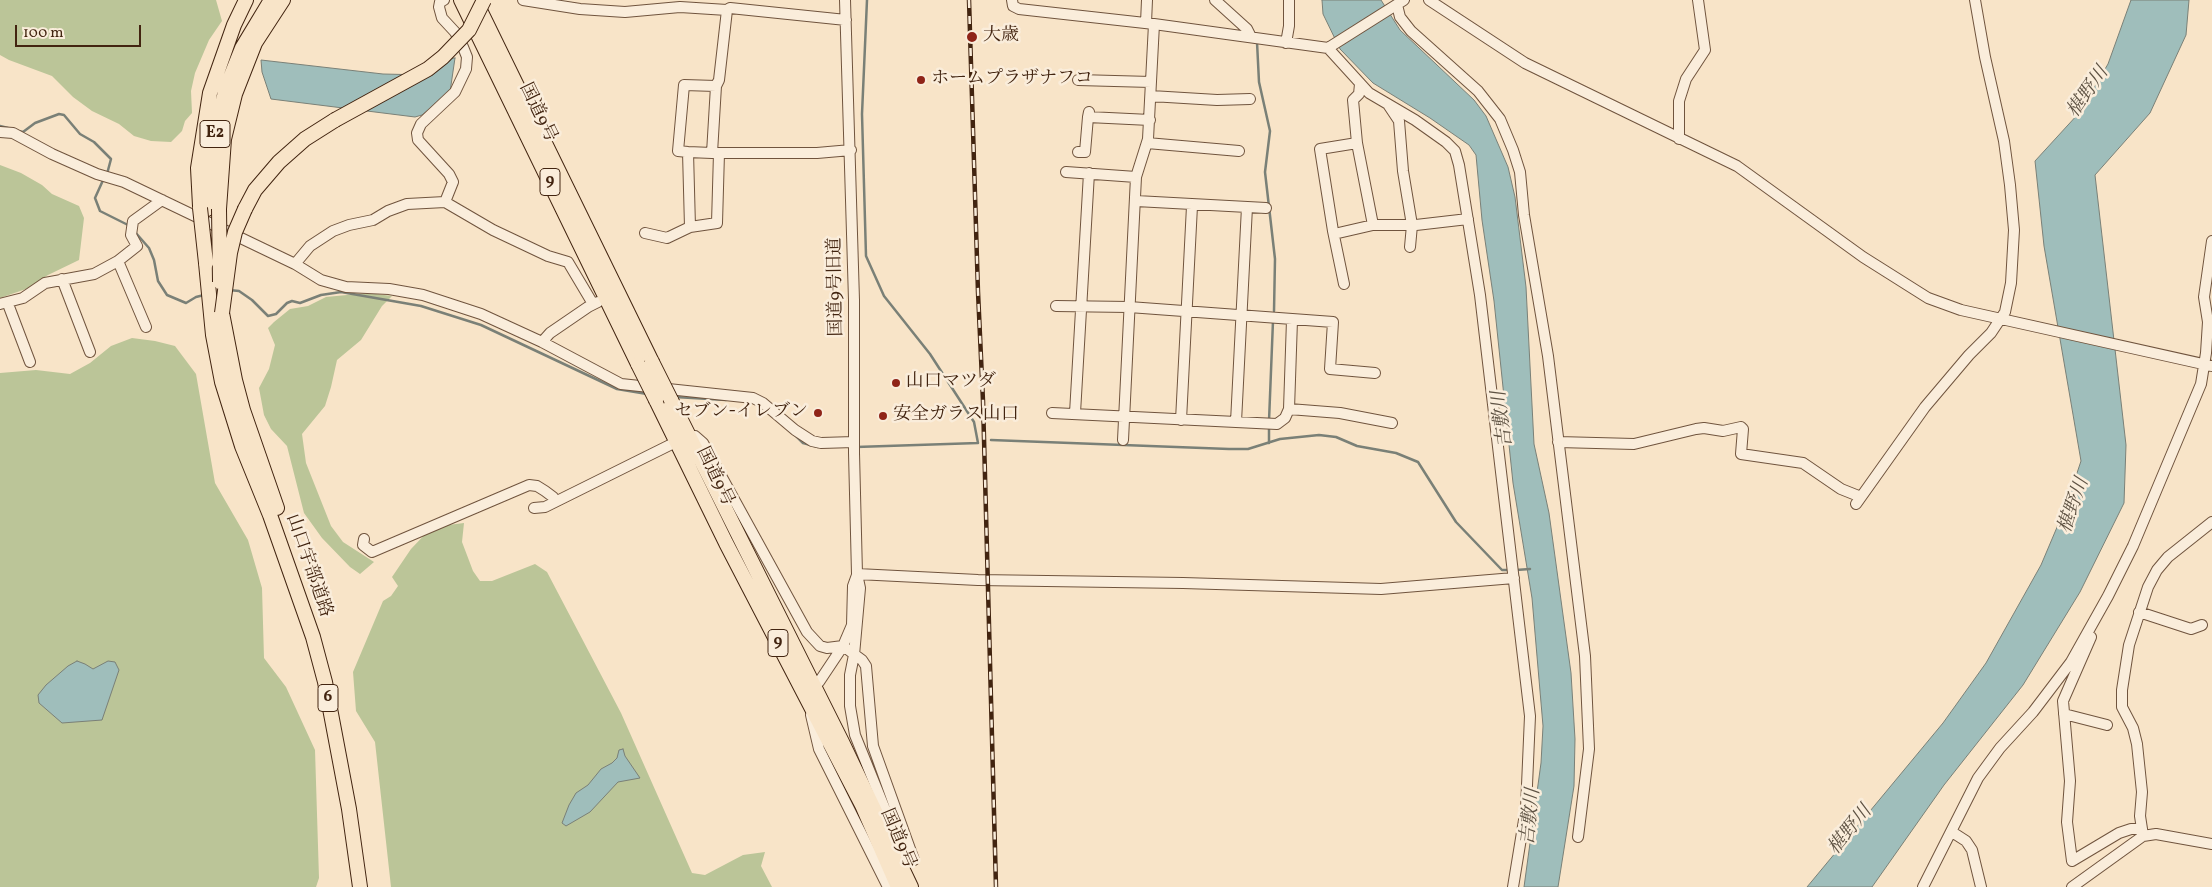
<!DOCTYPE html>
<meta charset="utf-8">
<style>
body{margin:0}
#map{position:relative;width:2212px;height:887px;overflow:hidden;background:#f8e4c8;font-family:Vollkorn,serif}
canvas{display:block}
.scale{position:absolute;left:15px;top:25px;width:126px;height:22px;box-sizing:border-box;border:2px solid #422410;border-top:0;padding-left:6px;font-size:15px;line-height:18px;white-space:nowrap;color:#422410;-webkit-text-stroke:4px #faeddb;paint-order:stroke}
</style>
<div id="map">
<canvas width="2212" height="887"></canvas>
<div class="scale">100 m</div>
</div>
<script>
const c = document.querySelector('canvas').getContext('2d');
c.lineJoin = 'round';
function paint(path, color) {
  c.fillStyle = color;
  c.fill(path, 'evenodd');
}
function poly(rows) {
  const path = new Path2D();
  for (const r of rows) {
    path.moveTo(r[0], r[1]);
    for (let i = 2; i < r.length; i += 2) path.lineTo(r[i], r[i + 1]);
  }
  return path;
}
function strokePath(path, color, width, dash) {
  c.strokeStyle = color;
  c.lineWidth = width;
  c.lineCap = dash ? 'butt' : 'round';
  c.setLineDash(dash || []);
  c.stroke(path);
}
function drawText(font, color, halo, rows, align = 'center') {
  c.font = font + ' Vollkorn,"Noto Serif JP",serif';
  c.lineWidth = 5;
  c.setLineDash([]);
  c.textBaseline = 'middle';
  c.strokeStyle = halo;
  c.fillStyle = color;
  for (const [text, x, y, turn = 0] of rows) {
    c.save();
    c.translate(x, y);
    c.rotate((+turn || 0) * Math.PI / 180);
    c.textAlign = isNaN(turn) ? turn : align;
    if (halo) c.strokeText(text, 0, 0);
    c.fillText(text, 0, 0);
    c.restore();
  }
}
const green = poly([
 [0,0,216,0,222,21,209,40,195,73,191,91,192,113,185,121,182,131,171,142,151,141,134,136,119,124,92,111,73,97,52,76,9,60,0,55],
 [0,165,21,173,42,185,52,194,79,206,84,218,79,260,48,275,26,289,0,298],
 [368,293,392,296,382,306,361,340,337,360,331,387,325,406,302,434,306,463,331,526,343,542,374,562,360,574,350,567,322,538,304,513,287,446,271,429,264,415,259,388,269,369,275,345,268,328,274,322,290,309,308,306,326,297],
 [132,338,155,341,175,346,196,374,215,483,248,540,262,588,264,658,286,687,315,750,319,878,316,887,0,887,0,373,36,370,70,374,90,363,111,346],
 [464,523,462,542,473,571,480,581,492,581,535,564,547,572,621,713,692,873,705,875,743,855,765,852,761,866,772,887,391,887,375,742,356,711,353,672,383,601,391,596,398,586,392,577,411,549,432,527]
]);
const water = poly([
 [1322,0,1381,0,1400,30,1474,100,1486,116,1508,167,1515,197,1526,287,1534,444,1549,513,1571,673,1575,739,1574,786,1558,887,1524,887,1541,763,1543,726,1532,598,1513,483,1494,301,1482,220,1476,155,1469,145,1430,118,1373,83,1340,49,1323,14,1322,0],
 [2131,0,2189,0,2186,35,2150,113,2095,175,2126,445,2124,503,2080,592,2023,685,1944,785,1872,887,1807,887,1943,723,1986,663,2041,565,2066,506,2081,461,2044,246,2035,161,2079,113,2108,64,2131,0],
 [455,58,450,92,422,115,415,117,271,99,262,72,261,60,383,74,425,75,446,59,455,58],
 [77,661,85,664,93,669,108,661,115,662,119,670,102,720,62,723,39,703,38,695,46,685,68,666,77,661],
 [623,749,625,756,640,778,618,782,590,812,566,826,562,823,569,805,576,793,588,785,601,769,612,763,617,758,619,750,623,749]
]);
const stream = poly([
 [1257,42,1259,82,1270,131,1265,172,1275,259,1274,311],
 [0,126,8,128],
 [18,131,23,132,35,123,59,114,64,115,80,134,94,142,111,159,107,174],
 [104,178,95,198,100,211,130,226],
 [135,232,149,248,154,260,158,281,167,295,186,303,196,297,204,295],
 [229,290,239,291,252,300,268,316,276,314,287,303,292,301,300,303,321,295,341,292,421,306,481,325,617,389,647,394],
 [675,397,726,400],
 [1269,421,1273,321],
 [795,435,803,443,818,447],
 [991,440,1229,449,1248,449,1280,439,1319,435,1336,437,1357,446,1396,453,1418,462,1456,522,1502,570,1510,570],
 [1269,443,1269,428],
 [856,447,978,443,974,422,930,354,884,296,866,256,862,114,867,0],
 [1516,570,1530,569]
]);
const minor = poly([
 [444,0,440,2,439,7,442,18,455,32,463,47,467,57,466,69,455,92,421,124,417,133,418,140,449,174,453,182,445,202],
 [523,0,580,9,625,12,680,7,727,10,730,8,846,20],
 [845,0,854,300,854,453,857,574,860,588,854,655,850,675,850,706,855,735,893,829,901,856],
 [1012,0,1013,6,1019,9,1154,24,1328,48,1404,0],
 [1215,0,1247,29,1251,37],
 [1429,0,1525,63,1737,166,1863,257,1928,298,1961,310,2212,366],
 [1397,5,1400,17,1411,31,1478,91,1500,119,1513,150,1520,172,1524,215,1548,356,1585,656,1589,749,1578,837],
 [1146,23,1147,0],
 [1286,43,1289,26,1289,0],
 [1328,48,1369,93,1415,120,1446,142,1455,151,1459,165,1480,295,1530,716,1526,808,1513,887],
 [1078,80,1151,82],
 [1360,84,1359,94,1353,100,1357,143,1373,225,1416,225,1468,219],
 [716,86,719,80,727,10],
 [1151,96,1217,100,1250,99],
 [1389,106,1399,121,1403,171,1412,225,1410,247],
 [1089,112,1088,117,1150,120],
 [0,132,13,133,52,154,97,174,124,182,295,264,321,280,346,287,389,289,423,295,481,314,542,342,621,384,753,398,763,403,795,430,812,441,821,443,854,442],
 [1679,139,1679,101,1686,79,1705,50,1698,0],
 [1147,143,1239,151],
 [688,152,690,227],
 [1078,152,1085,152,1088,117],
 [712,153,716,86,684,85,678,151,688,152,712,153,719,153],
 [1066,172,1136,177],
 [1136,201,1266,208],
 [645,233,667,238,690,227,717,223,719,153,817,153,851,150],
 [1334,234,1373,225],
 [118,261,146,327],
 [295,264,310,246,333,231,349,225,373,220,388,211,407,204,445,202,493,230,548,256,568,262,593,304],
 [62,279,90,352],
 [1344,284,1333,231,1320,149,1357,143],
 [0,304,23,298,45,283,94,274,118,261,137,246,131,235,133,221,162,200],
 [8,304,30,362],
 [1056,306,1129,307,1333,322,1330,369,1375,373],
 [542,342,550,333,588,307,598,302],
 [1289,409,1292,320],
 [1052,413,1277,424,1285,418,1289,409,1340,413,1392,423],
 [1075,413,1089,173],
 [1181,420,1192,206],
 [1236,422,1247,207],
 [1123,440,1136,177,1148,139,1154,24],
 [1558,442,1634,444,1696,429,1704,428,1723,431,1741,427,1743,429,1741,454,1803,463,1841,489,1861,497],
 [1856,504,1925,407,1969,355,1991,333,2005,312,2011,283,2014,230,2010,185,2004,141,1985,57,1975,0],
 [534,508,545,507,688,436,695,436,703,443,807,632,820,646,827,648,843,646,862,660,866,666,873,746,914,860],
 [364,539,363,545,372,552,529,485,537,486,545,491,553,497,556,501],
 [857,574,978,580,1183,583,1381,589,1514,578],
 [2139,612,2191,629,2202,625],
 [2091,637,2063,701,2070,781,2067,822,2072,861,2119,833,2131,829,2142,829,2143,836],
 [819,682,843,646,852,625,853,586,857,575],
 [2064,714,2107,725],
 [811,715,819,749,888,887],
 [2142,829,2140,816,2142,792,2137,744,2133,728,2122,707,2122,690,2129,645,2148,587,2157,570,2168,557,2212,522],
 [1952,832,1966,841,1972,850,1981,887],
 [1923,887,1978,778,2000,748,2033,712,2071,662,2108,596,2133,546,2201,384,2206,353,2208,322,2204,297,2212,241],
 [2072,887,2143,836,2156,834,2212,844]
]);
const highway = poly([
 [461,0,638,364],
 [475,0,652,362],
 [200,206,198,168,210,93,234,25,246,0],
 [207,209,214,138,226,88,242,48,271,0],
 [219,209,224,139,235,94,255,43,283,0],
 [245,209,255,190,279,162,305,139,335,120],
 [206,263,213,335,222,382,242,446,270,515,313,637,325,682,349,809,360,887],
 [222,313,235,380,243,410,277,508],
 [656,400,726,543,862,805,898,887],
 [671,400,842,742,911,887]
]);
const rail = poly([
 [969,0,978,292,983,401,996,887]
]);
const highwayBridge = poly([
 [335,120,428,69,443,57,469,30,484,0],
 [200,208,206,263],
 [219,209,220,282],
 [222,313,230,253,235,232,245,209],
 [652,362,671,400],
 [638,364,656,400]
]);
const markers = [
 [972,37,6,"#8f2418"],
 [921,80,5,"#8f2418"],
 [896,383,5,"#8f2418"],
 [818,413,5,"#8f2418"],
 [883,416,5,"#8f2418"]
];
const shields = [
 [215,134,30],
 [550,182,20],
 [778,643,20],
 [328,698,20]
];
const shieldNames = [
 ["E2",215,134],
 ["9",550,182],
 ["9",778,643],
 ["6",328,698]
];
const poiNames = [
 ["大歳",983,37],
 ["ホームプラザナフコ",931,80],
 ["山口マツダ",906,383],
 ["セブン-イレブン",808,413,"right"],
 ["安全ガラス山口",893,416]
];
const streetNames = [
 ["国道9号",537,113,64],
 ["国道9号旧道",837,287,-91],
 ["国道9号",714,477,64],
 ["山口宇部道路",308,566,71],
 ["国道9号",897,839,67]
];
const waterNames = [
 ["椹野川",2089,93,-55],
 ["吉敷川",1504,419,-97],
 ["椹野川",2075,506,-71],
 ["吉敷川",1532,817,-84],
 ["椹野川",1851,831,-51]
];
paint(green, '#bbc598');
paint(water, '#9fbebb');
strokePath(water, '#7a8077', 1);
strokePath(stream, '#7a8077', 2.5);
strokePath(minor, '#70543e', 12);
strokePath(highway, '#422410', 16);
strokePath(minor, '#faeddb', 10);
strokePath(highway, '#f8e4c8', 14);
strokePath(rail, '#422410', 4.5);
strokePath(rail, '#faeddb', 2.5, [8]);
strokePath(highwayBridge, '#422410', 16, []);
strokePath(highwayBridge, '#f8e4c8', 14);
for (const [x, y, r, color] of markers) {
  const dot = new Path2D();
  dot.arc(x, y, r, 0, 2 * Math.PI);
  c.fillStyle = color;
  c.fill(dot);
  strokePath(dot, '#faeddb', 2);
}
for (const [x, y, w] of shields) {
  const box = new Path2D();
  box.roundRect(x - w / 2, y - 13.5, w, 27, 4);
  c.fillStyle = '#faeddb';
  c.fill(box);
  strokePath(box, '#422410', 1);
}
drawText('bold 16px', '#422410', null, shieldNames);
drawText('18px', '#422410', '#faeddb', poiNames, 'left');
drawText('18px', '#422410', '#faeddb', streetNames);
drawText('italic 19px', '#5e5243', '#faeddb', waterNames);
</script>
